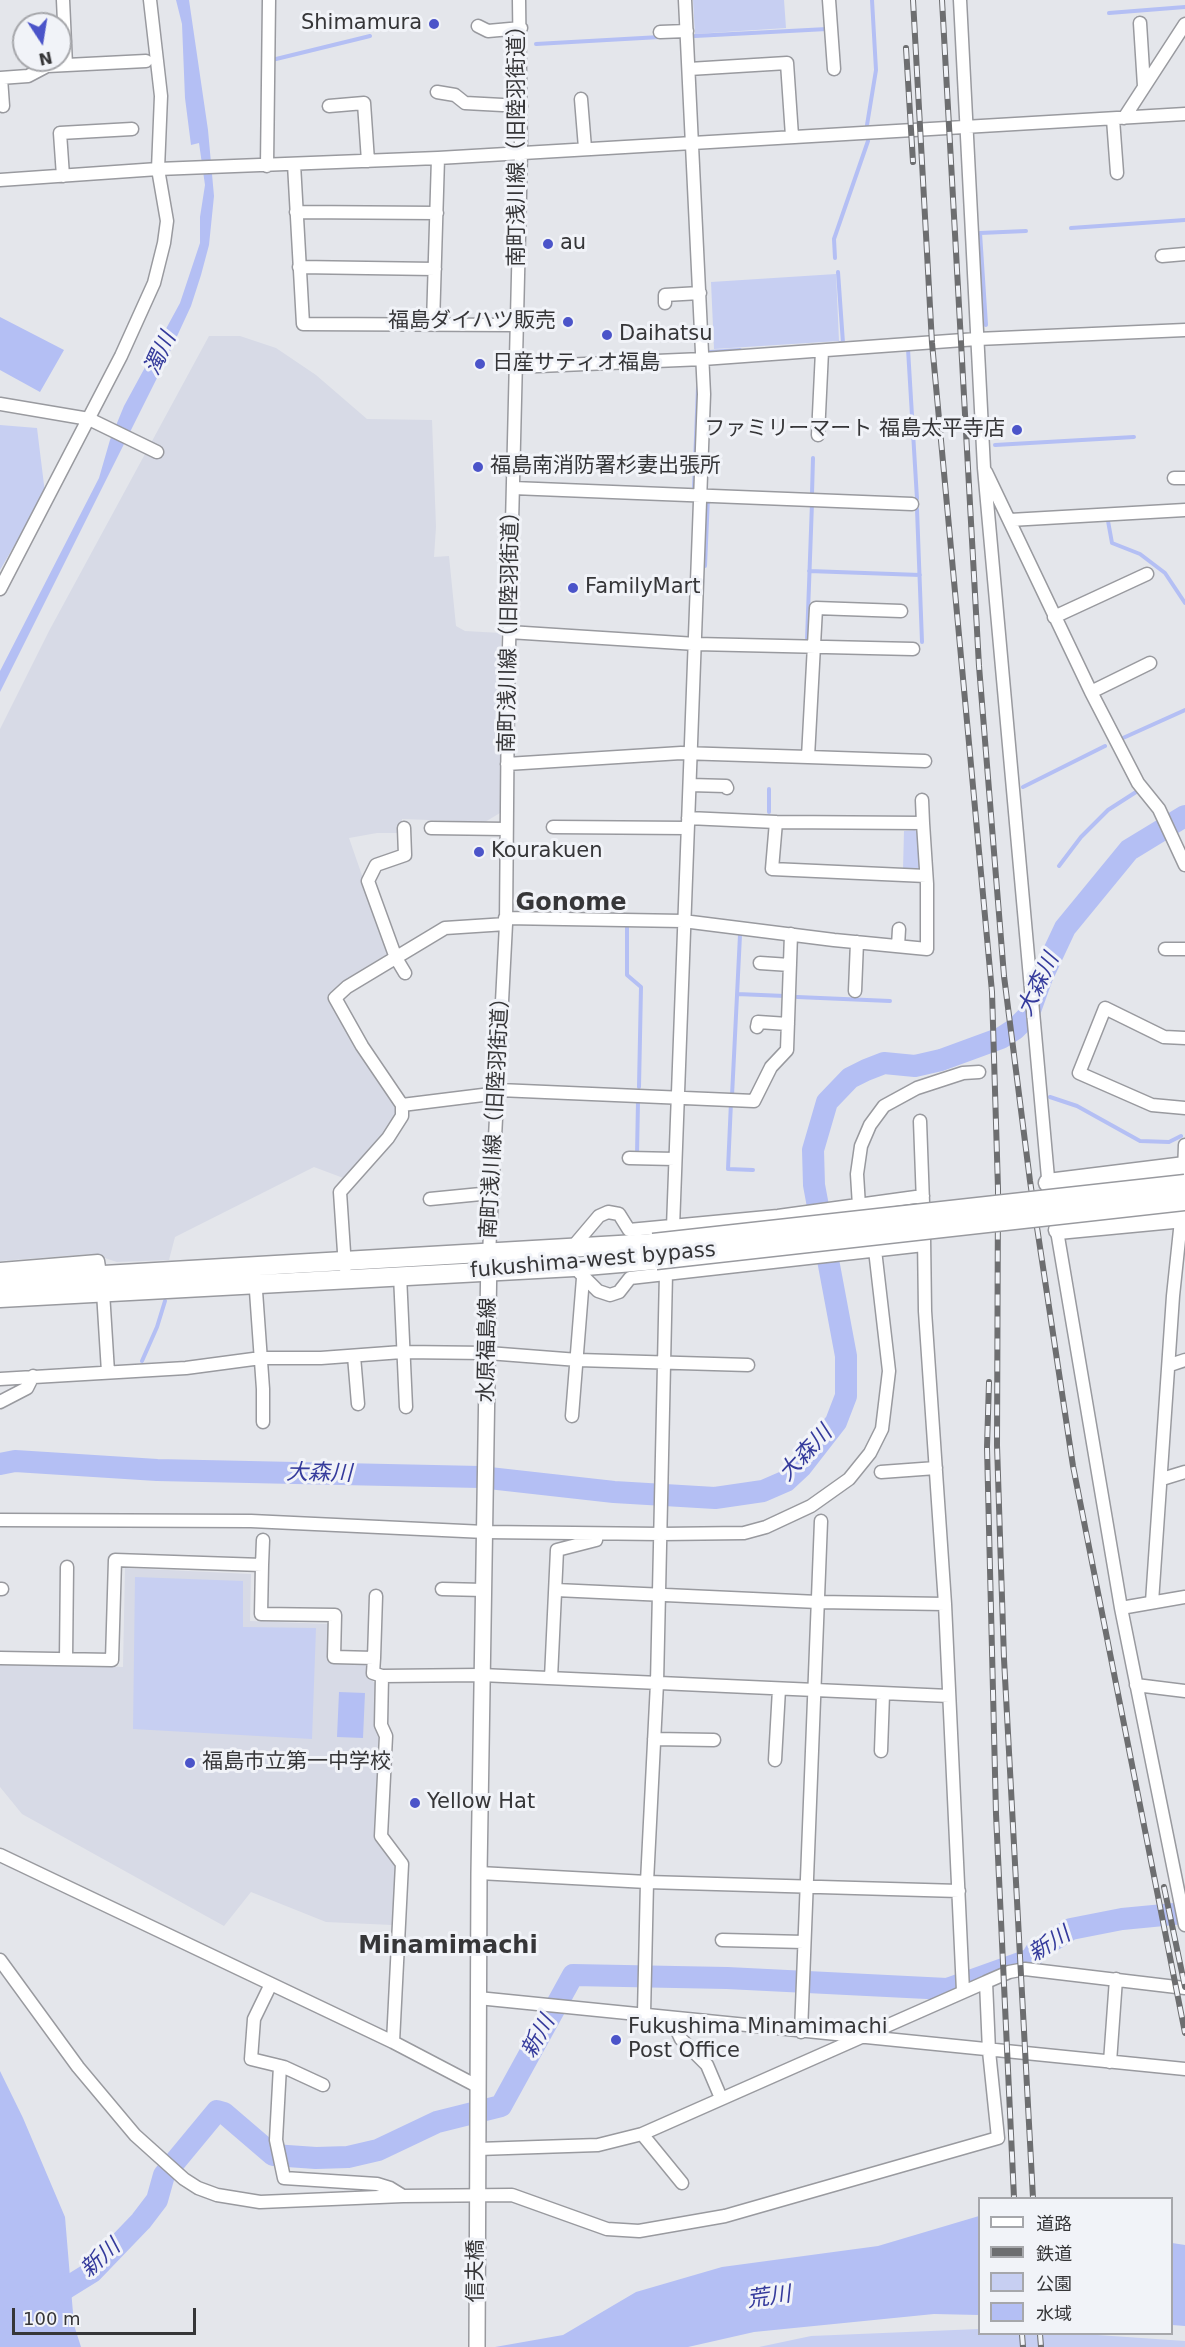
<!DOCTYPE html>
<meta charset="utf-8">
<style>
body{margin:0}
#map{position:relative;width:1185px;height:2347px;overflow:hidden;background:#e4e6eb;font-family:"DejaVu Sans","Noto Sans JP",sans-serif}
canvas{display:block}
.legend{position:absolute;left:978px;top:2197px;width:195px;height:138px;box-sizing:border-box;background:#f1f3f8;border:2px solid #a6a7ab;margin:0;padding:8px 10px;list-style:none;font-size:18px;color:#363638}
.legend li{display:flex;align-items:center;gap:12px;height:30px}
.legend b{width:30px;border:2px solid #a6a7ab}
.north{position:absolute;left:12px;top:12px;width:60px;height:60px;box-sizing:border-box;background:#f1f3f8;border:2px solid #a6a7ab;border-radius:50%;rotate:168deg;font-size:16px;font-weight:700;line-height:24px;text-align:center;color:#363638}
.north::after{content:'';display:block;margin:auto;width:21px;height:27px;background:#4b54c9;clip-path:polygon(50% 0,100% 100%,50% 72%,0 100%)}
.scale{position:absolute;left:12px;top:2308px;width:184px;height:27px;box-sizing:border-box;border:3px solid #363638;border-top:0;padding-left:8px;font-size:18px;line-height:21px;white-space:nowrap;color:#363638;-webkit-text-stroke:4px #f1f3f8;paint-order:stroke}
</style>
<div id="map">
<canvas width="1185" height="2347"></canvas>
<ul class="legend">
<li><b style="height:8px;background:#fff"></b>道路</li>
<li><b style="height:8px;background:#6d6e70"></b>鉄道</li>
<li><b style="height:16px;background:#c7cff2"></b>公園</li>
<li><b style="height:16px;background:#b4bff4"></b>水域</li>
</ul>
<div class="north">N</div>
<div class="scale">100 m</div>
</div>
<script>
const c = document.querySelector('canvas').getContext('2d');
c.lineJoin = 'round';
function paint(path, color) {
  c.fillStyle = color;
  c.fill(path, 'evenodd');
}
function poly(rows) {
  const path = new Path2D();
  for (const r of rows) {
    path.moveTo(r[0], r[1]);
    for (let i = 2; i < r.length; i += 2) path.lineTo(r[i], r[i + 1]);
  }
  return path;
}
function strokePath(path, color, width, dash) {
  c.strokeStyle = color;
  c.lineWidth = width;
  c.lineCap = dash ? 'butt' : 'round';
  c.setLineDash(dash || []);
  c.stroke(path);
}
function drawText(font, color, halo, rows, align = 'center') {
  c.font = font + ' "DejaVu Sans","Noto Sans JP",sans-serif';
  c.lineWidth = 6;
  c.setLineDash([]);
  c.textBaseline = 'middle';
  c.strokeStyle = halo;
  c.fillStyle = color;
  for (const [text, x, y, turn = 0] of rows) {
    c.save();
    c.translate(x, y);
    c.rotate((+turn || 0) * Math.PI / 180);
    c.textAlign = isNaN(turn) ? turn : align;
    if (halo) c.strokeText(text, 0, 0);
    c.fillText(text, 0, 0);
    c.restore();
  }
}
const built = poly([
 [209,336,240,336,276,348,316,375,367,419,432,420,436,527,434,557,449,556,456,626,465,631,501,633,500,813,485,822,402,819,402,833,377,833,349,838,389,953,382,962,332,993,331,1002,399,1108,387,1135,346,1179,314,1167,175,1237,169,1260,117,1262,92,1254,0,1261,0,729,49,631],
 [125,1568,251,1574,250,1621,330,1624,329,1662,367,1664,371,1679,377,1686,376,1729,380,1739,377,1840,396,1863,392,1925,326,1922,251,1892,224,1926,22,1814,0,1787,0,1663,123,1667]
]);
const green = poly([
 [693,0,784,0,786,28,695,34],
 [836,274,839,341,714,349,711,282],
 [0,425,37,428,45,493,0,570],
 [915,830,920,836,922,864,916,870,903,870,904,831],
 [135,1577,243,1581,243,1627,316,1628,312,1739,133,1729],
 [979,2329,980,2334,1083,2334,1185,2341,1185,2347,759,2347,811,2336]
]);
const water = poly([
 [176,0,189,0,208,130,214,196,209,245,201,275,191,306,166,360,0,692,0,671,99,478,110,440,124,406,180,303,200,243,200,217,205,185,199,143,191,145,185,98,182,24],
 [0,317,64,350,40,392,0,370],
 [339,1692,365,1693,363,1738,337,1737],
 [0,2071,23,2118,65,2217,74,2325,81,2347,0,2347],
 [979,2216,979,2315,934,2314,754,2332,688,2347,495,2347,563,2335,636,2292,722,2267,878,2246],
 [1172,2243,1185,2245,1185,2326,1172,2325]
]);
const stream = poly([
 [1109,13,1185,7],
 [695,36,827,29],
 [536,44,660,37],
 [272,60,370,36],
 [867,125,876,70,872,0],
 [1071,228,1185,220],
 [835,258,834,239,868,141],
 [838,272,843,343,840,343],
 [986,325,980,233,1026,231],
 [908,349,917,499],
 [710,352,740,350],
 [995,445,1134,437],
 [694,488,698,387],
 [812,494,813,458],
 [917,509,922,642],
 [1108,521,1112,543,1140,554,1165,573,1185,603],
 [705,566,708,497],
 [809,571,920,575],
 [807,640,812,503],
 [1123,738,1185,710],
 [1023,787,1105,746],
 [769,812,769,789],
 [1059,866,1081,837,1108,810,1136,792],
 [627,925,627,975,641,987,639,1087],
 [737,994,785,996],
 [797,997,890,1001],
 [732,1096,740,935],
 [1050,1097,1077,1106,1140,1141,1169,1142,1181,1136],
 [731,1102,728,1169,753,1170],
 [637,1155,638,1101],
 [142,1361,157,1327,165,1301]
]);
const river = poly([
 [0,1464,15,1461,157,1470,480,1477,614,1492,715,1498,763,1491,786,1481,801,1467,836,1422,846,1396,846,1356,814,1185,813,1150,827,1102,850,1078,866,1070,884,1063,915,1066,941,1060,1001,1038,1015,1029,1028,1016,1042,977,1065,928,1129,850,1185,816],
 [0,2329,92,2272,141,2221,157,2200,164,2175,217,2111,224,2113,273,2155,316,2158,348,2157,378,2150,437,2122,501,2106,573,1975,727,1978,947,1989,1031,1959,1036,1951,1071,1929,1122,1919,1185,1913]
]);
const minor = poly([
 [63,0,66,65],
 [829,0,834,69],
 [960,0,984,468,1049,1189],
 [1140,23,1144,86],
 [478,26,488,31,521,28],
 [660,32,687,31],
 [689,69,787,63,792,136],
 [0,78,28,76,47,66,146,61],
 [1,78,3,106],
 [437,92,455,95,465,103,521,106],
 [581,99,585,148],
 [329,106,364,103,368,161],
 [1124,118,1185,24],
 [1113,119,1117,173],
 [294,164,303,324,516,325],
 [267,166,269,0],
 [63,176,60,133,132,129],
 [0,180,158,169,438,158,1185,114],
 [296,212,437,213],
 [1162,256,1185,254],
 [299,267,435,269],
 [665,303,665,295,700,293],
 [433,324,438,158],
 [515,367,703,359,977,339,1185,330],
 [0,404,89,419,157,452],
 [818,435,822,351],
 [986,472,1091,692,1138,783,1159,809,1185,865],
 [1174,478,1185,478],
 [513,488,912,504],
 [1010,520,1185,510],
 [0,589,121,356,154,283,164,243,167,221,158,169,161,96,150,0],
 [1054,617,1147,574],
 [509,632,696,644,913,649],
 [1091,692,1150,663],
 [808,757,925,761],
 [507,764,681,753,808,757,816,608,901,611],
 [690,785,726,786,727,788],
 [922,800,923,823],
 [776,822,772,869,926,876],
 [553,827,687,828],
 [404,828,405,855,376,865,368,881,396,958,405,973],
 [431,828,506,829],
 [505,918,683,921,834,940,927,949,927,884,923,823,776,822,688,818],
 [898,946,899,929],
 [1165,949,1185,949],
 [760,963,790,965],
 [855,991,857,942],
 [757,1027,758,1022,788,1024],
 [1185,1038,1164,1037,1105,1008,1079,1073,1152,1105,1185,1108],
 [499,1090,754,1101,771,1067,787,1050,791,934],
 [402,1105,499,1093],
 [920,1121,923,1203],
 [629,1158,675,1159],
 [1184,1173,1185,1145],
 [430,1199,491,1193],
 [859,1206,857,1174,861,1146,870,1125,884,1106,917,1088,963,1073,979,1072],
 [1056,1225,1121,1608,1185,1925],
 [673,1227,704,394,685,0],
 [924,1237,925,1311,945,1604,963,1991],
 [571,1249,599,1216,608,1212,619,1214,629,1230,778,1216,923,1196],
 [489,1254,506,924,508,689,521,152,519,0],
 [345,1267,340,1192,388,1138,402,1116,402,1105,362,1046,335,998,347,987,445,928,506,924],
 [574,1267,598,1291,610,1295,619,1292,630,1278,924,1245],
 [0,1269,98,1261,103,1292,108,1372],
 [400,1275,406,1407],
 [255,1277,263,1389,263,1422],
 [354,1356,358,1404],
 [1170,1365,1185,1360],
 [0,1379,186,1368,261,1358,321,1358,402,1352,488,1353,578,1360,748,1365],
 [0,1402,27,1388,33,1376],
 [572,1416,583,1278],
 [881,1472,936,1468],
 [1162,1479,1185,1472],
 [0,1520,251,1521,485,1532,661,1534,744,1533,766,1527,811,1506,849,1479,870,1453,882,1429,889,1371,875,1250],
 [262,1565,263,1540],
 [0,1589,2,1589],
 [442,1589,484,1590],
 [556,1590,818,1602,945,1604],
 [1152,1602,1173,1296,1182,1211],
 [1121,1608,1185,1597],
 [0,1658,112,1660,115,1560,262,1565,261,1614,335,1615,334,1657,374,1658,373,1673,382,1676],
 [374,1658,376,1596],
 [66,1659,67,1567],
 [551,1678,557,1550,596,1540,597,1534],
 [1136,1685,1185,1691],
 [654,1739,714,1740],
 [881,1751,883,1694],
 [775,1760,779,1689],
 [0,1855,393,2042,477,2086],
 [479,1873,647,1882,959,1891],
 [722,1940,804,1942],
 [0,1960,78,2067,135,2135,184,2179,198,2188,217,2195,260,2202,403,2196,512,2195,607,2229,639,2231,725,2216,998,2138,989,2051,986,1982,642,2134,598,2145,478,2149],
 [986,1982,1009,1972,1025,1969,1185,1988],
 [271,1984,254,2019,251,2059,284,2067,323,2085],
 [478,1998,1185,2069],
 [644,2014,647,1882,657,1683,666,1273],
 [671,2018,681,2039,707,2065,721,2098],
 [801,2032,821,1521],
 [393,2042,402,1864,381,1836,386,1736,381,1725,382,1676,481,1675,949,1696],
 [1110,2062,1116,1979],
 [280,2066,276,2140,284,2178,377,2184,390,2188,403,2196],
 [642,2134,682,2183]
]);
const major = poly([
 [477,2347,479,1873,489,1254]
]);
const highway = poly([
 [1048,1183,1185,1166],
 [1058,1230,1185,1218],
 [0,1281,653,1243],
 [0,1298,574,1267,656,1260]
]);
const rail = poly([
 [913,0,932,343,992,992,998,1189,997,1445,1004,1659,1033,2198],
 [942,0,979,666,1004,976,1030,1181,1073,1466,1185,2033],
 [906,48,913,162],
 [989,1382,987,1447,996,1814,1014,2198],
 [1164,1887,1185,1987],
 [1022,2334,1023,2347],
 [1040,2334,1041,2347]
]);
const highwayBridge = poly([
 [653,1243,1185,1184],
 [656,1260,1185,1201]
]);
const markers = [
 [434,24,6,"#4b54c9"],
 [548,244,6,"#4b54c9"],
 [568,322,6,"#4b54c9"],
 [607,335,6,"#4b54c9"],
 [480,364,6,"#4b54c9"],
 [1017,430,6,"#4b54c9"],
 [478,467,6,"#4b54c9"],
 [573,588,6,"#4b54c9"],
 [479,852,6,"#4b54c9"],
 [190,1763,6,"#4b54c9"],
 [415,1803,6,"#4b54c9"],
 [616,2040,6,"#4b54c9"]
];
const poiNames = [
 ["Shimamura",422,24,"right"],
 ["au",560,244],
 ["福島ダイハツ販売",556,322,"right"],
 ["Daihatsu",619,335],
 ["日産サティオ福島",492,364],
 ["ファミリーマート 福島太平寺店",1005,430,"right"],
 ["福島南消防署杉妻出張所",490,467],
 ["FamilyMart",585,588],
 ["Kourakuen",491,852],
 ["福島市立第一中学校",202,1763],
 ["Yellow Hat",427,1803],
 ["Fukushima Minamimachi",628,2028],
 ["Post Office",628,2052]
];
const streetNames = [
 ["南町浅川線（旧陸羽街道）",518,141,-90],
 ["南町浅川線（旧陸羽街道）",510,627,-89],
 ["南町浅川線（旧陸羽街道）",496,1113,-87],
 ["fukushima-west bypass",593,1261,-5],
 ["水原福島線",488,1350,-89],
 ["信夫橋",477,2271,-90]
];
const waterNames = [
 ["濁川",161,354,-65],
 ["大森川",1039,985,-64],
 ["大森川",806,1454,-47],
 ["大森川",319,1474,1],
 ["新川",1050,1945,-32],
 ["新川",539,2037,-61],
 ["新川",101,2259,-42],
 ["荒川",769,2298,-8]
];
const quarterNames = [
 ["Gonome",571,904],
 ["Minamimachi",448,1947]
];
paint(built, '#d7dae6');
paint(green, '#c7cff2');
paint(water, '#b4bff4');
strokePath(stream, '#b4bff4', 4);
strokePath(river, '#b4bff4', 22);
strokePath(minor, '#999a9f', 15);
strokePath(major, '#999a9f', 18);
strokePath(highway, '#999a9f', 21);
strokePath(minor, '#fff', 12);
strokePath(major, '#fff', 15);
strokePath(highway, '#fff', 18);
strokePath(rail, '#6d6e70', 6);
strokePath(rail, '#f1f3f8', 4, [11]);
strokePath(highwayBridge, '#999a9f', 21, []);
strokePath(highwayBridge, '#fff', 18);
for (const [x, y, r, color] of markers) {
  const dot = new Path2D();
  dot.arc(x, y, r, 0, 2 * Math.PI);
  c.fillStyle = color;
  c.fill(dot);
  strokePath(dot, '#f1f3f8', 2);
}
drawText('21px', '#363638', '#f1f3f8', poiNames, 'left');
drawText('21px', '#363638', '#f1f3f8', streetNames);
drawText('italic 22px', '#353b9c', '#f1f3f8', waterNames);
drawText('bold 24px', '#363638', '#f1f3f8', quarterNames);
</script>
